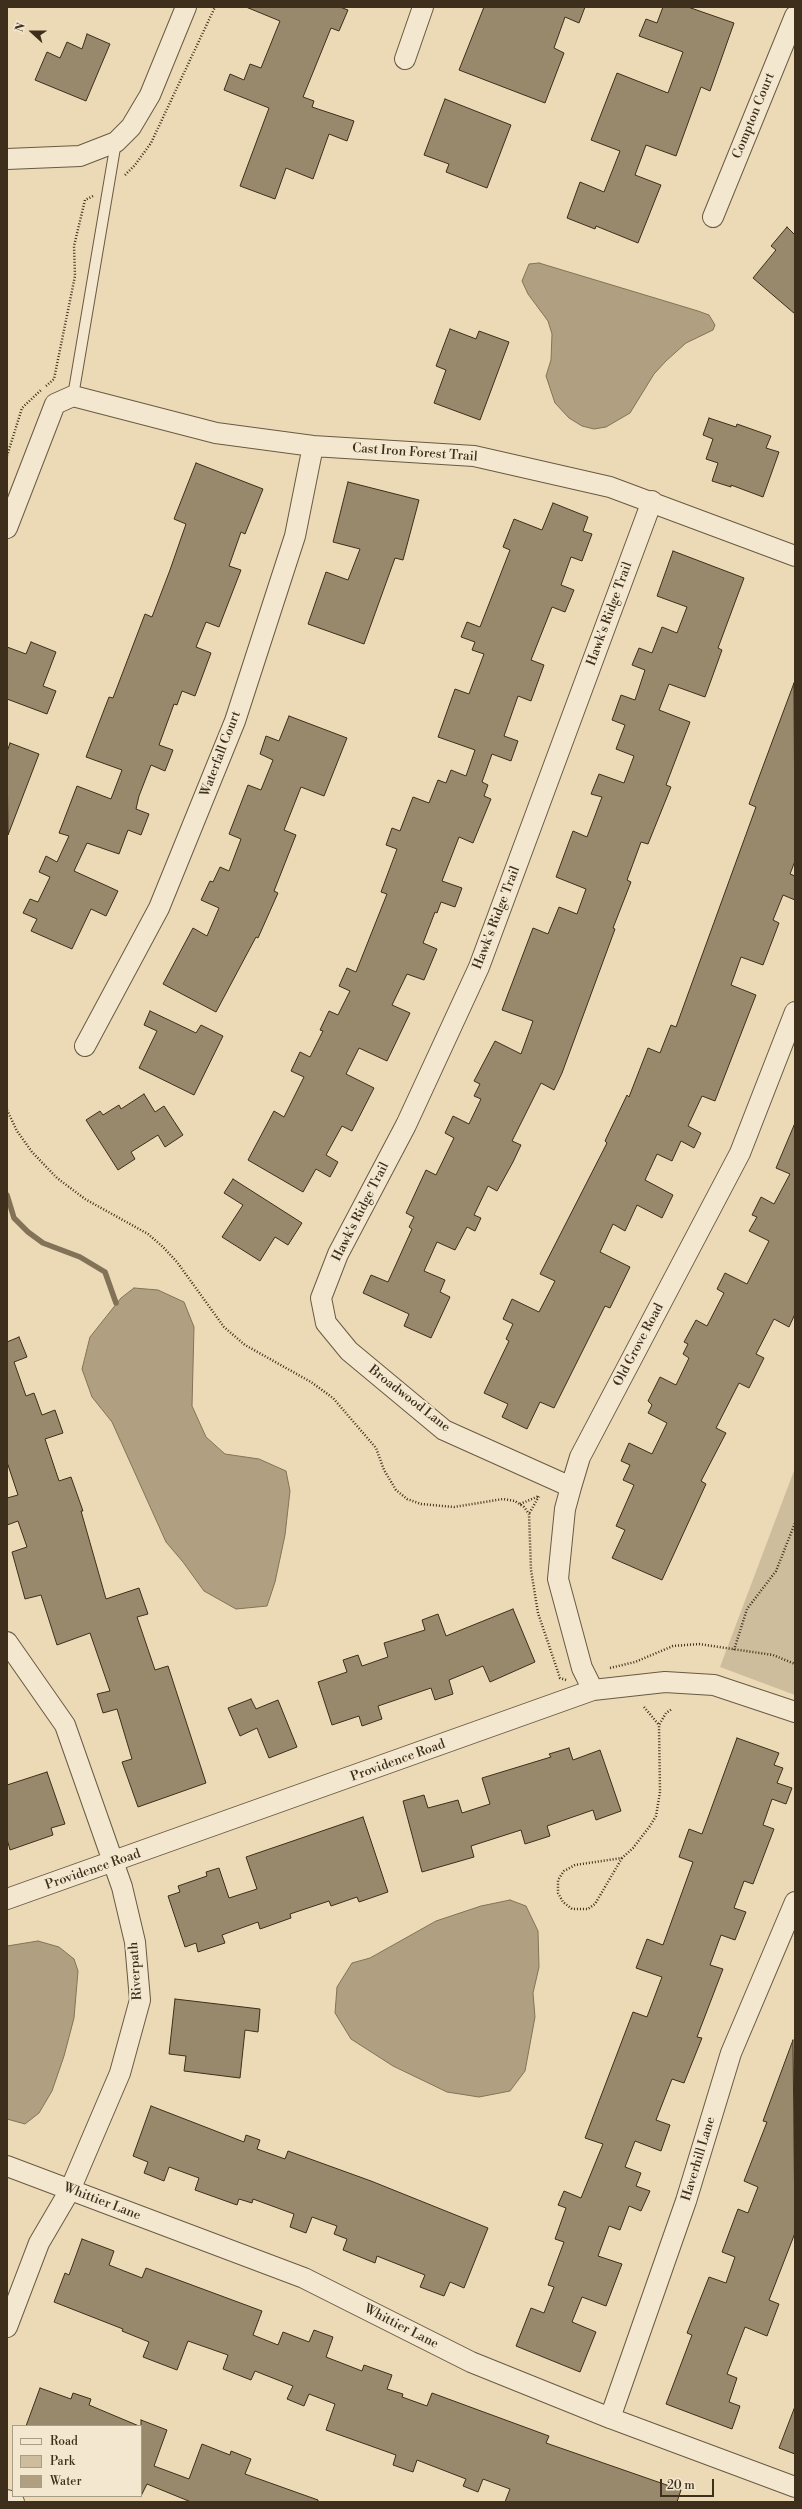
<!DOCTYPE html>
<style>
body{margin:0}
#map{position:relative;width:802px;height:2509px;overflow:hidden;background:#ecdab6;font-family:"Libre Bodoni",serif}
canvas{display:block}
.frame{position:absolute;inset:0;border:8px solid #3d2f1b;pointer-events:none}
.legend{position:absolute;left:12px;top:2425px;width:130px;height:72px;box-sizing:border-box;background:#f3e7d0;border:1px solid #aa9d88;margin:0;padding:5px 7px;list-style:none;font-size:12px;color:#3d2f1b}
.legend li{display:flex;align-items:center;gap:8px;height:20px}
.legend b{width:20px;border:1px solid #aa9d88}
.north{position:absolute;left:12px;top:12px;width:40px;height:40px;-webkit-text-stroke:3px #f3e7d0;paint-order:stroke;rotate:291deg;font-size:11px;font-weight:700;line-height:16px;text-align:center;color:#3d2f1b}
.north::after{content:'';display:block;margin:auto;width:14px;height:18px;background:#3d2f1b;clip-path:polygon(50% 0,100% 100%,50% 72%,0 100%)}
.scale{position:absolute;left:660px;top:2479px;width:54px;height:18px;box-sizing:border-box;border:2px solid #3d2f1b;border-top:0;padding-left:5px;font-size:12px;line-height:14px;white-space:nowrap;color:#3d2f1b;-webkit-text-stroke:3px #f3e7d0;paint-order:stroke}
</style>
<div id="map">
<canvas width="802" height="2509"></canvas>
<div class="frame"></div>
<ul class="legend">
<li><b style="height:5px;background:#f3e7d0"></b>Road</li>
<li><b style="height:11px;background:#cebd9c"></b>Park</li>
<li><b style="height:11px;background:#b0a081"></b>Water</li>
</ul>
<div class="north">N</div>
<div class="scale">20 m</div>
</div>
<script>
const c = document.querySelector('canvas').getContext('2d');
c.lineJoin = 'round';
function paint(path, color) {
  c.fillStyle = color;
  c.fill(path, 'evenodd');
}
function poly(rows) {
  const path = new Path2D();
  for (const r of rows) {
    path.moveTo(r[0], r[1]);
    for (let i = 2; i < r.length; i += 2) path.lineTo(r[i], r[i + 1]);
  }
  return path;
}
function strokePath(path, color, width, dash) {
  c.strokeStyle = color;
  c.lineWidth = width;
  c.lineCap = dash ? 'butt' : 'round';
  c.setLineDash(dash || []);
  c.stroke(path);
}
function drawText(font, color, halo, rows, align = 'center') {
  c.font = font + ' "Libre Bodoni",serif';
  c.lineWidth = 4;
  c.setLineDash([]);
  c.textBaseline = 'middle';
  c.strokeStyle = halo;
  c.fillStyle = color;
  for (const [text, x, y, turn = 0] of rows) {
    c.save();
    c.translate(x, y);
    c.rotate((+turn || 0) * Math.PI / 180);
    c.textAlign = isNaN(turn) ? turn : align;
    if (halo) c.strokeText(text, 0, 0);
    c.fillText(text, 0, 0);
    c.restore();
  }
}
const green = poly([
 [795,1468,795,1695,720,1667]
]);
const water = poly([
 [539,263,698,311,709,315,715,325,713,330,686,343,666,361,654,374,630,413,606,427,594,429,582,426,569,418,555,403,546,376,551,360,552,334,548,321,528,294,522,281,529,264,539,263],
 [134,1288,158,1290,184,1302,194,1327,192,1406,206,1437,225,1454,259,1459,286,1471,290,1491,285,1535,275,1582,267,1606,236,1609,204,1591,183,1562,166,1542,112,1422,92,1397,82,1369,90,1337,121,1298,134,1288],
 [510,1900,526,1906,538,1931,539,1967,533,1993,535,2017,525,2071,510,2091,479,2097,447,2092,393,2066,351,2039,335,2013,337,1987,352,1963,370,1958,436,1921,481,1906,510,1900],
 [38,1941,59,1947,74,1959,78,1971,74,2018,64,2056,52,2091,39,2113,25,2124,7,2119,7,1946,38,1941]
]);
const stream = poly([
 [7,1195,14,1218,28,1232,43,1243,80,1257,105,1272,116,1303]
]);
const building = poly([
 [246,7,340,7,348,10,339,31,331,28,303,97,314,101,312,107,354,121,347,141,329,134,313,179,286,168,275,199,240,186,269,108,224,90,230,74,244,80,250,64,261,68,280,21,246,7],
 [484,7,585,7,579,23,565,17,554,48,564,53,545,103,459,70,484,7],
 [663,7,688,7,734,23,710,91,701,87,676,156,646,145,635,175,661,185,638,243,596,226,595,229,567,218,580,182,604,192,620,151,591,140,617,73,668,93,683,52,639,36,646,19,657,23,663,7],
 [87,34,110,44,86,101,35,80,47,52,60,58,67,42,82,49,87,34],
 [445,99,511,125,487,188,446,172,449,164,424,155,445,99],
 [787,227,795,235,795,314,753,278,776,250,771,246,787,227],
 [450,329,476,339,479,331,509,342,480,420,434,403,446,370,436,366,450,329],
 [709,418,736,427,737,424,771,436,766,448,779,452,763,497,731,485,731,487,712,481,718,463,706,459,713,439,703,435,709,418],
 [196,463,263,489,245,534,241,532,229,566,241,570,219,627,206,622,196,647,211,653,195,696,182,691,177,705,174,704,159,745,173,750,165,771,151,765,139,796,136,809,149,814,141,835,128,830,119,854,87,843,74,871,118,891,106,916,91,909,72,949,31,931,37,919,23,913,30,899,38,902,50,877,39,872,46,856,57,862,69,836,59,833,77,786,111,799,122,770,86,757,109,697,113,698,145,614,152,617,170,570,186,524,174,519,196,463],
 [348,482,419,500,403,560,395,558,364,644,308,624,326,572,348,580,360,549,333,542,348,482],
 [553,503,588,517,583,531,592,534,582,561,571,557,561,585,574,590,565,612,552,607,531,660,544,665,531,701,518,696,504,736,518,741,511,761,492,754,482,782,488,785,484,796,491,799,473,843,459,837,442,881,462,888,455,907,441,902,437,913,435,912,423,943,437,949,424,980,407,974,392,1005,410,1013,387,1061,359,1048,346,1074,374,1088,352,1131,342,1126,326,1155,338,1162,330,1177,316,1169,303,1192,248,1160,274,1111,284,1117,304,1077,291,1071,300,1052,310,1057,323,1031,320,1030,329,1011,338,1015,350,991,339,986,347,968,356,972,387,894,381,892,397,849,386,845,392,828,400,831,413,797,429,803,438,780,446,783,451,770,466,776,475,750,438,737,455,689,469,694,484,654,472,650,475,642,461,637,467,622,480,627,510,550,503,547,514,519,542,530,553,503],
 [673,551,744,578,718,648,722,650,705,697,669,684,659,710,690,722,666,785,671,787,648,844,641,842,627,880,631,882,613,928,615,929,562,1073,554,1090,541,1083,512,1141,521,1145,513,1162,497,1191,488,1186,474,1215,481,1218,475,1231,467,1227,455,1250,437,1242,424,1271,445,1280,440,1292,450,1297,431,1338,404,1326,409,1314,363,1293,371,1275,388,1282,412,1229,409,1227,414,1217,406,1213,426,1170,436,1175,454,1138,445,1133,453,1116,469,1124,481,1099,474,1096,480,1084,474,1081,495,1041,521,1054,533,1021,502,1010,533,928,548,934,559,907,577,914,586,889,556,877,573,831,587,837,602,797,591,794,599,774,624,783,634,756,616,749,625,725,612,720,621,695,635,700,645,670,632,665,639,648,652,653,662,627,677,633,687,607,657,596,673,551],
 [31,642,56,652,43,686,56,691,47,714,7,699,7,647,26,654,31,642],
 [794,683,795,861,790,874,795,876,795,900,783,895,773,920,779,923,763,965,741,957,731,985,756,995,715,1101,702,1096,688,1126,701,1133,694,1148,681,1141,672,1161,657,1154,645,1180,673,1195,662,1218,637,1205,625,1231,613,1224,600,1252,630,1267,610,1308,605,1306,554,1408,540,1402,527,1429,502,1417,508,1404,484,1393,509,1341,506,1339,513,1324,503,1319,512,1299,539,1312,555,1281,540,1274,607,1143,605,1141,627,1095,629,1097,648,1048,660,1053,671,1025,676,1027,756,807,749,804,794,683],
 [289,716,347,738,324,796,301,787,284,830,296,835,274,891,278,893,258,938,256,937,216,1012,163,984,193,928,207,936,219,908,201,900,210,881,213,882,220,867,229,871,241,839,229,834,248,785,261,790,273,760,260,754,266,736,279,741,289,716],
 [10,743,39,754,8,835,7,752,10,743],
 [150,1011,196,1033,201,1025,223,1036,194,1095,139,1068,157,1031,144,1025,150,1011],
 [144,1094,155,1112,164,1106,183,1135,165,1147,158,1135,131,1152,135,1159,118,1170,86,1120,100,1111,103,1115,119,1105,121,1109,144,1094],
 [795,1123,795,1314,789,1327,774,1319,756,1354,764,1358,749,1388,739,1383,716,1428,726,1433,701,1481,706,1484,662,1580,612,1558,625,1530,616,1526,634,1485,623,1480,630,1465,621,1461,629,1443,652,1454,667,1423,648,1413,652,1405,648,1401,660,1377,676,1385,689,1358,683,1354,688,1344,684,1342,696,1320,707,1326,724,1293,717,1289,725,1273,747,1284,769,1241,749,1231,757,1217,752,1215,761,1197,774,1204,790,1174,776,1168,795,1123],
 [233,1179,302,1223,288,1245,275,1237,260,1261,222,1237,243,1205,224,1193,233,1179],
 [19,1337,27,1357,14,1362,26,1396,34,1393,42,1415,55,1410,63,1433,45,1439,59,1481,71,1477,83,1511,81,1511,106,1599,139,1588,148,1614,137,1617,155,1670,168,1666,206,1783,138,1807,122,1762,132,1759,117,1709,103,1713,97,1694,110,1691,90,1633,57,1645,41,1595,25,1599,12,1552,27,1547,18,1521,7,1525,7,1498,18,1495,7,1462,7,1342,19,1337],
 [513,1609,535,1662,490,1682,483,1666,449,1680,453,1694,435,1700,431,1688,378,1706,382,1719,362,1726,359,1716,332,1725,318,1682,347,1672,343,1660,358,1655,362,1666,388,1657,384,1643,425,1630,422,1620,438,1614,446,1636,513,1609],
 [251,1699,256,1709,278,1700,297,1747,269,1758,257,1728,240,1736,228,1708,251,1699],
 [737,1738,779,1753,774,1765,783,1768,777,1783,792,1788,786,1804,772,1799,763,1825,774,1829,753,1884,744,1881,734,1908,746,1912,735,1940,721,1935,710,1965,723,1969,697,2037,702,2038,684,2083,672,2079,656,2120,670,2125,661,2151,635,2141,625,2167,641,2173,636,2186,650,2191,641,2211,629,2206,620,2230,609,2226,598,2256,622,2264,606,2306,582,2297,572,2322,596,2332,580,2372,516,2346,531,2308,544,2313,554,2287,548,2285,564,2242,555,2239,566,2208,558,2205,564,2191,581,2198,603,2144,585,2138,633,2012,647,2017,662,1977,636,1968,647,1939,663,1945,693,1862,679,1857,689,1829,702,1834,737,1738],
 [569,1748,573,1760,600,1750,621,1811,596,1820,593,1810,547,1826,550,1836,525,1844,521,1830,471,1846,474,1857,422,1872,403,1801,424,1795,428,1808,458,1800,462,1813,490,1804,482,1778,551,1757,549,1754,569,1748],
 [47,1772,65,1824,51,1828,53,1835,10,1850,7,1839,7,1785,47,1772],
 [363,1817,388,1892,359,1902,357,1897,331,1906,329,1901,290,1914,291,1918,260,1929,258,1922,222,1935,225,1943,198,1952,196,1943,185,1947,168,1896,180,1892,178,1886,207,1876,206,1872,219,1868,229,1898,257,1889,246,1857,363,1817],
 [175,1999,260,2009,258,2032,245,2030,240,2078,184,2071,186,2056,169,2054,175,1999],
 [793,2040,795,2233,769,2300,779,2304,767,2336,745,2327,727,2374,737,2378,729,2402,740,2406,732,2429,666,2404,692,2335,687,2333,709,2277,726,2283,735,2257,722,2252,738,2209,748,2213,758,2187,744,2181,767,2122,763,2121,793,2040],
 [151,2106,244,2142,246,2135,260,2140,257,2149,285,2159,288,2151,371,2181,488,2228,464,2288,450,2282,444,2296,420,2287,425,2275,377,2256,375,2263,343,2250,347,2239,334,2234,337,2226,312,2217,306,2233,290,2227,294,2214,253,2199,252,2203,239,2199,237,2205,195,2190,199,2178,169,2167,164,2181,144,2173,148,2162,133,2156,151,2106],
 [82,2239,114,2251,109,2265,142,2278,146,2268,262,2311,253,2335,278,2345,283,2332,309,2342,314,2330,333,2337,326,2357,362,2371,364,2365,392,2375,387,2389,403,2394,402,2397,427,2406,432,2393,549,2436,546,2443,681,2490,677,2502,505,2502,510,2489,483,2479,478,2492,463,2486,466,2479,417,2460,413,2472,393,2465,396,2455,326,2430,335,2404,309,2394,304,2406,287,2399,293,2386,255,2371,251,2380,223,2369,228,2355,188,2341,177,2370,143,2357,149,2342,122,2331,123,2329,54,2302,65,2273,69,2275,82,2239],
 [40,2388,71,2399,73,2393,91,2399,89,2405,139,2426,26,2426,40,2388],
 [794,2409,795,2409,795,2454,779,2448,794,2409],
 [141,2420,167,2430,154,2466,189,2479,202,2444,230,2455,231,2451,251,2459,245,2474,318,2500,318,2502,191,2502,147,2484,141,2496,141,2420]
]);
const path = poly([
 [125,175,135,165,151,143,215,7],
 [46,386,54,379,75,276,74,246,85,200,93,196],
 [7,456,22,408,41,390],
 [7,1110,17,1131,32,1152,57,1178,85,1199,148,1234,163,1247,177,1262,224,1327,245,1345,311,1382,333,1398,376,1448,384,1470,396,1490,407,1499,421,1504,454,1507,503,1499,515,1501,524,1507,529,1514,531,1570,538,1613,560,1678,566,1680],
 [520,1504,539,1496,529,1514],
 [734,1650,747,1609,776,1571,795,1523],
 [610,1668,635,1662,673,1646,699,1644,773,1655,795,1664],
 [644,1707,659,1725],
 [622,1858,595,1904,588,1909,572,1909,563,1902,558,1893,558,1880,564,1871,575,1865,622,1858,633,1848,650,1826,656,1816,660,1792,659,1725,666,1713,672,1709]
]);
const service = poly([
 [73,396,116,142]
]);
const minor = poly([
 [405,59,423,7],
 [7,159,80,156,116,142,131,127,150,95,186,7],
 [713,217,795,16],
 [7,528,55,404,73,396,216,433,313,446,474,456,610,487,795,556],
 [85,1046,159,908,235,721,295,536,313,446],
 [571,1487,444,1430,349,1351,326,1323,321,1298,338,1254,406,1125,479,967,652,501],
 [7,1642,65,1725,122,1887,135,1942,140,2000,120,2073,70,2190,39,2243,7,2327],
 [593,1690,582,1668,558,1579,565,1509,571,1487,580,1457,740,1153,795,1012],
 [7,1899,593,1690,665,1682,714,1685,795,1712],
 [7,2166,304,2278,471,2362,610,2418,795,2487],
 [610,2418,686,2201,731,2053,795,1902],
 [7,2500,14,2502]
]);
const streetNames = [
 ["Compton Court",754,116,-68],
 ["Cast Iron Forest Trail",415,453,4],
 ["Hawk's Ridge Trail",610,614,-70],
 ["Waterfall Court",221,754,-69],
 ["Hawk's Ridge Trail",497,918,-69],
 ["Hawk's Ridge Trail",361,1212,-63],
 ["Old Grove Road",639,1345,-62],
 ["Broadwood Lane",409,1399,38],
 ["Providence Road",398,1761,-20],
 ["Providence Road",93,1870,-19],
 ["Riverpath",136,1971,-94],
 ["Haverhill Lane",699,2159,-73],
 ["Whittier Lane",102,2202,21],
 ["Whittier Lane",401,2327,27]
];
paint(green, '#cebd9c');
paint(water, '#b0a081');
strokePath(water, '#827358', 1);
strokePath(stream, '#827358', 5.5);
paint(building, '#98886c');
strokePath(building, '#3d2f1b', 1);
strokePath(service, '#695a42', 12);
strokePath(minor, '#695a42', 22);
strokePath(path, '#3d2f1b', 2.5, [1, 2]);
strokePath(service, '#f3e7d0', 10);
strokePath(minor, '#f3e7d0', 20);
drawText('13px', '#3d2f1b', '#f3e7d0', streetNames);
</script>
